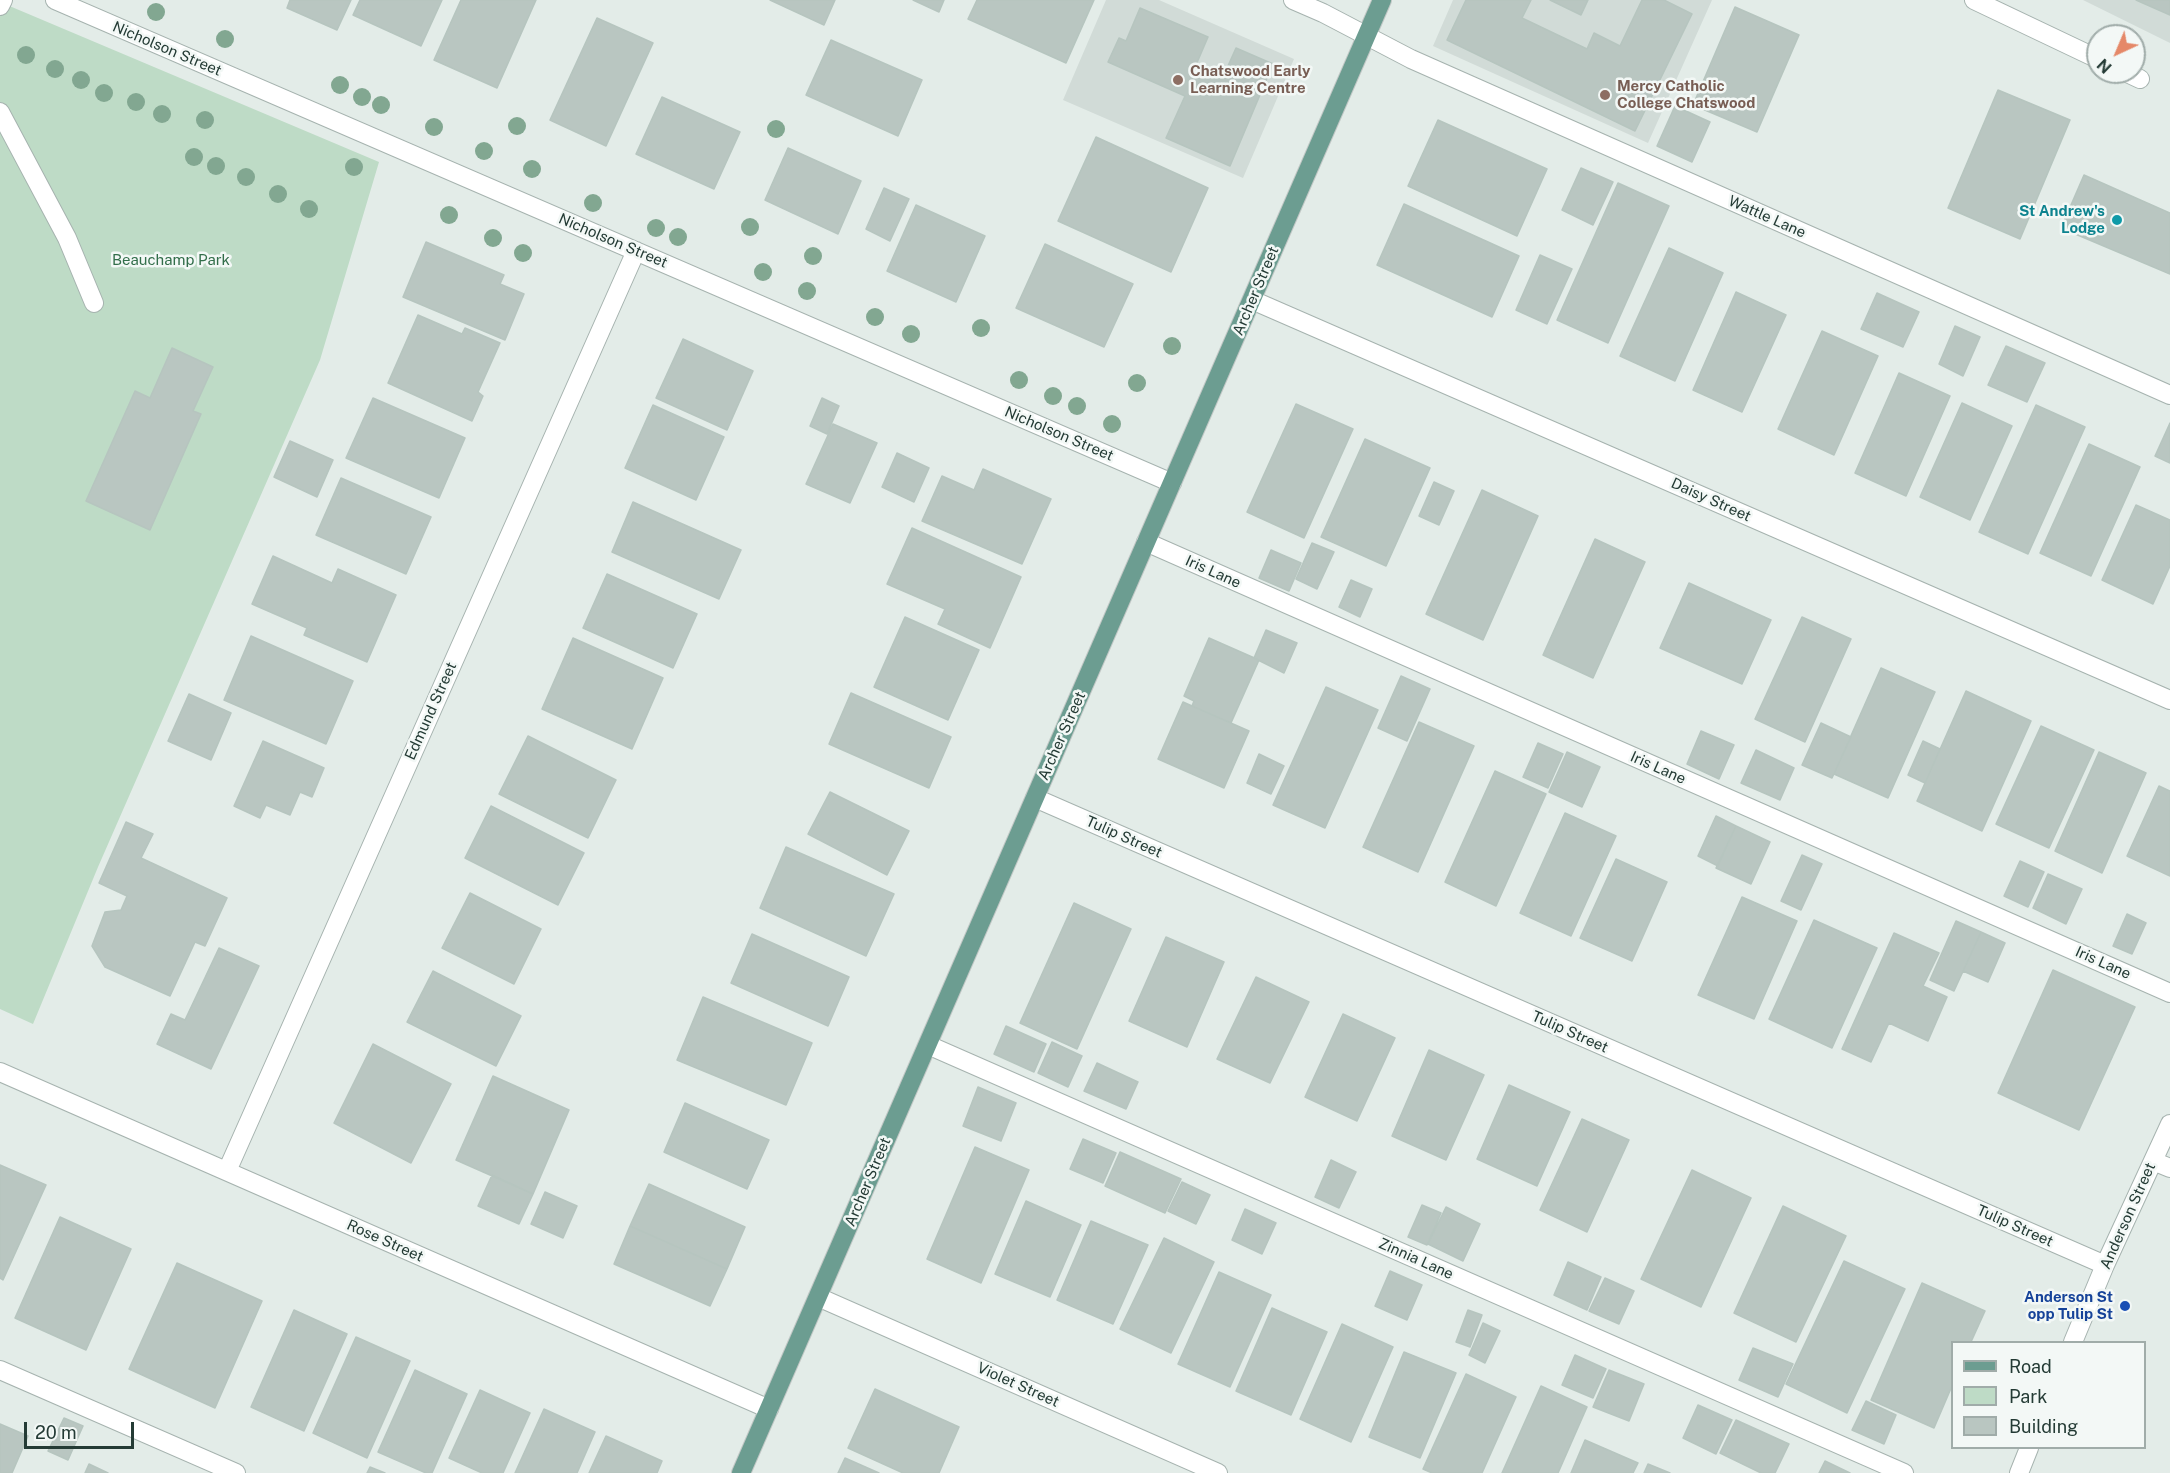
<!DOCTYPE html>
<style>
body{margin:0}
#map{position:relative;width:2170px;height:1473px;overflow:hidden;background:#e3ece8;font-family:"Public Sans",sans-serif}
canvas{display:block}
.legend{position:absolute;left:1951px;top:1341px;width:195px;height:108px;box-sizing:border-box;background:#f3f8f6;border:2px solid #a0aca9;margin:0;padding:8px 10px;list-style:none;font-size:18px;color:#243b35}
.legend li{display:flex;align-items:center;gap:12px;height:30px}
.legend b{width:30px;border:2px solid #a0aca9}
.north{position:absolute;left:2086px;top:24px;width:60px;height:60px;box-sizing:border-box;background:#f3f8f6;border:2px solid #a0aca9;border-radius:50%;rotate:224deg;font-size:16px;font-weight:700;line-height:24px;text-align:center;color:#243b35}
.north::after{content:'';display:block;margin:auto;width:21px;height:27px;background:#e58868;clip-path:polygon(50% 0,100% 100%,50% 72%,0 100%)}
.scale{position:absolute;left:24px;top:1422px;width:110px;height:27px;box-sizing:border-box;border:3px solid #243b35;border-top:0;padding-left:8px;font-size:18px;line-height:21px;white-space:nowrap;color:#243b35;-webkit-text-stroke:4px #f3f8f6;paint-order:stroke}
</style>
<div id="map">
<canvas width="2170" height="1473"></canvas>
<ul class="legend">
<li><b style="height:8px;background:#6c9d91"></b>Road</li>
<li><b style="height:16px;background:#bedbc6"></b>Park</li>
<li><b style="height:16px;background:#b9c6c1"></b>Building</li>
</ul>
<div class="north">N</div>
<div class="scale">20 m</div>
</div>
<script>
const c = document.querySelector('canvas').getContext('2d');
c.lineJoin = 'round';
function paint(path, color) {
  c.fillStyle = color;
  c.fill(path, 'evenodd');
}
function poly(rows) {
  const path = new Path2D();
  for (const r of rows) {
    path.moveTo(r[0], r[1]);
    for (let i = 2; i < r.length; i += 2) path.lineTo(r[i], r[i + 1]);
  }
  return path;
}
function strokePath(path, color, width, dash) {
  c.strokeStyle = color;
  c.lineWidth = width;
  c.lineCap = dash ? 'butt' : 'round';
  c.setLineDash(dash || []);
  c.stroke(path);
}
function drawText(font, color, halo, rows, align = 'center') {
  c.font = font + ' "Public Sans",sans-serif';
  c.lineWidth = 5;
  c.setLineDash([]);
  c.textBaseline = 'middle';
  c.strokeStyle = halo;
  c.fillStyle = color;
  for (const [text, x, y, turn = 0] of rows) {
    c.save();
    c.translate(x, y);
    c.rotate((+turn || 0) * Math.PI / 180);
    c.textAlign = isNaN(turn) ? turn : align;
    if (halo) c.strokeText(text, 0, 0);
    c.fillText(text, 0, 0);
    c.restore();
  }
}
const built = poly([
 [1106,0,1159,0,1294,59,1243,178,1063,100],
 [1453,0,1712,0,1648,143,1433,46],
 [2083,0,2170,0,2170,43]
]);
const green = poly([
 [0,2,379,162,320,360,98,867,33,1024,0,1009]
]);
const building = poly([
 [290,0,351,0,337,30,287,8,290,0],
 [360,0,442,0,421,46,353,15,360,0],
 [461,0,536,0,497,88,434,60,461,0],
 [770,0,835,0,824,25,770,0],
 [913,0,944,0,939,12,913,0],
 [977,0,1094,0,1066,63,968,19,977,0],
 [1466,0,1531,0,1522,18,1587,49,1594,33,1620,46,1642,0,1664,0,1692,14,1635,131,1447,40,1466,0],
 [1550,0,1588,0,1581,15,1550,0],
 [2136,0,2170,0,2170,15,2136,0],
 [1735,7,1799,35,1757,132,1693,105,1735,7],
 [1140,8,1208,37,1196,65,1223,77,1236,48,1273,64,1230,166,1166,138,1185,96,1108,62,1119,38,1126,41,1140,8],
 [597,18,653,43,606,146,550,120,597,18],
 [831,40,922,80,898,136,806,95,831,40],
 [1998,90,2070,120,2020,239,1948,208,1998,90],
 [662,97,740,132,714,189,636,154,662,97],
 [1675,106,1710,122,1692,162,1657,146,1675,106],
 [1438,120,1547,169,1517,236,1408,186,1438,120],
 [1096,137,1208,188,1171,272,1058,221,1096,137],
 [788,148,861,181,838,234,765,200,788,148],
 [1581,168,1613,182,1593,225,1562,210,1581,168],
 [2084,175,2170,213,2170,274,2061,228,2084,175],
 [1618,183,1669,206,1608,343,1557,320,1618,183],
 [884,188,909,199,890,241,866,229,884,188],
 [1404,204,1519,256,1492,317,1377,265,1404,204],
 [916,205,985,236,956,302,887,271,916,205],
 [426,242,504,275,500,284,524,294,505,340,403,297,426,242],
 [1045,244,1133,284,1104,347,1016,308,1045,244],
 [1669,248,1723,273,1675,381,1620,356,1669,248],
 [1540,255,1572,269,1547,324,1516,310,1540,255],
 [1736,292,1786,315,1742,412,1693,390,1736,292],
 [1877,293,1919,312,1903,347,1861,329,1877,293],
 [418,315,462,334,465,328,500,343,478,392,483,396,472,421,388,383,418,315],
 [1955,326,1980,337,1963,376,1939,364,1955,326],
 [1822,331,1878,356,1834,455,1778,429,1822,331],
 [683,339,753,371,727,430,656,398,683,339],
 [2006,346,2045,363,2027,402,1988,385,2006,346],
 [172,348,213,367,193,411,201,414,150,530,86,501,135,391,150,398,172,348],
 [1899,373,1950,396,1906,496,1855,473,1899,373],
 [373,398,465,438,439,498,346,458,373,398],
 [822,398,839,406,827,434,810,426,822,398],
 [1962,403,2012,426,1970,520,1920,497,1962,403],
 [1296,404,1353,429,1304,538,1247,512,1296,404],
 [653,405,724,437,696,500,625,468,653,405],
 [2036,405,2085,427,2028,554,1979,532,2036,405],
 [2170,423,2170,463,2155,456,2170,423],
 [833,424,877,443,850,503,806,484,833,424],
 [1365,439,1430,468,1386,566,1321,537,1365,439],
 [290,441,333,460,317,497,274,477,290,441],
 [2089,444,2140,467,2091,576,2040,553,2089,444],
 [897,453,929,468,914,502,882,487,897,453],
 [983,469,1051,499,1022,564,922,521,942,476,974,490,983,469],
 [341,478,431,517,406,574,316,535,341,478],
 [1434,482,1454,491,1439,525,1419,516,1434,482],
 [1482,490,1538,516,1483,640,1426,614,1482,490],
 [633,502,741,550,719,599,612,552,633,502],
 [2136,505,2170,520,2170,566,2153,604,2102,580,2136,505],
 [912,528,1021,577,990,648,938,624,945,609,887,584,912,528],
 [1595,539,1645,562,1593,678,1543,655,1595,539],
 [1312,543,1334,552,1317,589,1296,579,1312,543],
 [1271,550,1301,563,1289,591,1259,578,1271,550],
 [273,556,332,583,338,569,396,595,367,662,304,635,307,628,252,604,273,556],
 [607,574,697,614,673,668,583,628,607,574],
 [1351,580,1372,589,1360,617,1339,607,1351,580],
 [1689,583,1771,620,1742,684,1660,648,1689,583],
 [905,617,979,650,948,720,874,687,905,617],
 [1802,617,1851,639,1805,742,1755,719,1802,617],
 [1266,630,1297,643,1284,673,1254,658,1266,630],
 [251,636,353,681,326,744,224,700,251,636],
 [573,638,663,678,632,749,542,709,573,638],
 [1209,638,1259,660,1231,723,1192,706,1194,701,1184,696,1209,638],
 [1881,668,1935,692,1888,798,1834,774,1881,668],
 [1401,676,1430,689,1407,741,1378,728,1401,676],
 [1326,687,1378,710,1325,828,1273,805,1326,687],
 [1966,691,2031,721,1982,831,1917,801,1966,691],
 [851,693,951,737,929,788,829,744,851,693],
 [189,694,231,713,211,760,168,741,189,694],
 [1183,702,1249,731,1224,788,1158,759,1183,702],
 [1419,722,1474,746,1418,872,1363,847,1419,722],
 [1821,723,1851,737,1832,778,1802,765,1821,723],
 [2041,726,2094,750,2049,848,1996,824,2041,726],
 [1701,731,1734,745,1719,779,1687,764,1701,731],
 [528,736,616,780,588,838,499,794,528,736],
 [263,741,324,768,312,797,300,792,290,815,266,805,260,818,234,806,263,741],
 [1923,741,1940,749,1925,783,1908,775,1923,741],
 [1538,743,1563,754,1548,788,1523,777,1538,743],
 [1756,750,1794,768,1780,800,1741,783,1756,750],
 [1567,752,1600,767,1582,807,1549,792,1567,752],
 [2099,752,2146,773,2102,873,2055,851,2099,752],
 [1259,754,1284,766,1271,794,1247,783,1259,754],
 [1495,771,1546,794,1496,906,1445,882,1495,771],
 [2159,786,2170,791,2170,876,2127,856,2159,786],
 [830,792,909,831,887,875,808,834,830,792],
 [491,806,584,853,558,905,465,858,491,806],
 [1565,813,1616,836,1571,936,1520,913,1565,813],
 [1716,816,1736,826,1718,866,1698,856,1716,816],
 [126,822,153,834,141,858,227,898,205,946,195,942,170,996,105,967,92,946,105,912,121,910,127,896,99,883,126,822],
 [1736,826,1770,842,1751,884,1716,868,1736,826],
 [786,847,894,894,866,956,760,908,786,847],
 [1802,855,1822,864,1801,910,1781,901,1802,855],
 [1616,859,1667,882,1632,961,1580,938,1616,859],
 [2020,861,2044,872,2028,907,2004,896,2020,861],
 [2048,874,2082,889,2066,924,2033,908,2048,874],
 [470,893,541,929,514,984,442,948,470,893],
 [1742,897,1797,921,1754,1019,1698,995,1742,897],
 [1074,903,1131,929,1077,1049,1020,1023,1074,903],
 [2127,914,2146,923,2132,954,2113,946,2127,914],
 [1814,920,1877,948,1832,1048,1769,1019,1814,920],
 [1956,921,1981,932,1954,991,1930,980,1956,921],
 [1981,932,2005,943,1988,982,1963,971,1981,932],
 [1894,933,1939,953,1923,986,1947,997,1928,1041,1889,1023,1871,1062,1842,1049,1894,933],
 [752,934,849,977,828,1026,731,983,752,934],
 [1166,937,1224,962,1187,1047,1129,1021,1166,937],
 [219,948,259,966,211,1069,157,1044,171,1014,185,1020,219,948],
 [2053,970,2135,1007,2079,1130,1998,1093,2053,970],
 [433,971,521,1016,496,1066,407,1022,433,971],
 [1256,977,1309,1002,1270,1083,1217,1059,1256,977],
 [703,997,812,1043,786,1105,677,1060,703,997],
 [1343,1014,1395,1038,1357,1121,1305,1097,1343,1014],
 [1006,1026,1046,1044,1034,1072,994,1054,1006,1026],
 [1052,1042,1082,1056,1068,1087,1038,1073,1052,1042],
 [373,1044,451,1084,411,1163,334,1123,373,1044],
 [1429,1050,1484,1075,1446,1160,1392,1136,1429,1050],
 [1097,1063,1138,1082,1126,1109,1084,1091,1097,1063],
 [493,1076,569,1110,533,1194,456,1160,493,1076],
 [1509,1085,1570,1112,1537,1186,1477,1159,1509,1085],
 [978,1087,1016,1103,1001,1141,963,1126,978,1087],
 [685,1103,769,1140,747,1189,664,1152,685,1103],
 [1582,1119,1629,1140,1587,1232,1540,1210,1582,1119],
 [1083,1139,1116,1153,1103,1183,1070,1169,1083,1139],
 [975,1147,1029,1170,981,1283,927,1259,975,1147],
 [1120,1152,1181,1179,1165,1213,1105,1186,1120,1152],
 [1331,1160,1356,1172,1339,1208,1315,1197,1331,1160],
 [0,1165,46,1185,3,1280,0,1278,0,1165],
 [1692,1170,1751,1198,1701,1307,1641,1279,1692,1170],
 [492,1175,533,1194,519,1224,478,1206,492,1175],
 [1182,1182,1210,1195,1196,1224,1168,1211,1182,1182],
 [649,1184,745,1227,727,1269,630,1226,649,1184],
 [545,1192,577,1206,563,1238,531,1224,545,1192],
 [1026,1201,1081,1225,1050,1297,995,1274,1026,1201],
 [1422,1205,1441,1213,1427,1245,1408,1237,1422,1205],
 [1783,1206,1846,1236,1796,1342,1734,1313,1783,1206],
 [1446,1207,1480,1224,1463,1261,1428,1244,1446,1207],
 [1245,1209,1276,1223,1262,1254,1232,1240,1245,1209],
 [60,1217,131,1249,86,1350,15,1318,60,1217],
 [1091,1221,1148,1245,1113,1324,1057,1300,1091,1221],
 [630,1226,727,1269,710,1306,614,1264,630,1226],
 [1164,1238,1214,1262,1171,1353,1120,1329,1164,1238],
 [1844,1261,1905,1289,1847,1413,1786,1384,1844,1261],
 [1568,1262,1601,1277,1587,1310,1554,1295,1568,1262],
 [177,1263,262,1301,215,1408,129,1369,177,1263],
 [1390,1271,1422,1285,1407,1320,1375,1306,1390,1271],
 [1219,1272,1271,1295,1230,1387,1178,1364,1219,1272],
 [1605,1278,1634,1291,1619,1324,1589,1311,1605,1278],
 [1922,1283,1985,1311,1971,1342,1952,1342,1952,1386,1934,1428,1871,1400,1922,1283],
 [1272,1308,1327,1332,1291,1415,1236,1391,1272,1308],
 [294,1310,347,1334,304,1431,251,1407,294,1310],
 [1468,1310,1482,1315,1470,1347,1456,1342,1468,1310],
 [1483,1323,1500,1331,1485,1363,1469,1355,1483,1323],
 [1342,1324,1393,1347,1351,1442,1300,1419,1342,1324],
 [356,1337,410,1361,367,1458,313,1433,356,1337],
 [1753,1348,1793,1364,1778,1397,1739,1380,1753,1348],
 [1404,1352,1456,1373,1420,1458,1369,1437,1404,1352],
 [1575,1355,1606,1369,1593,1398,1562,1385,1575,1355],
 [415,1370,467,1394,432,1473,426,1473,378,1452,415,1370],
 [1609,1370,1644,1384,1629,1421,1593,1407,1609,1370],
 [1466,1374,1516,1397,1482,1473,1432,1473,1423,1469,1466,1374],
 [1541,1386,1587,1407,1558,1473,1502,1473,1541,1386],
 [875,1389,959,1427,939,1473,903,1473,848,1448,875,1389],
 [480,1390,530,1413,503,1473,482,1473,449,1458,480,1390],
 [1866,1401,1896,1415,1884,1444,1852,1430,1866,1401],
 [1698,1405,1732,1420,1716,1454,1683,1438,1698,1405],
 [544,1409,595,1432,577,1473,515,1473,544,1409],
 [64,1418,83,1426,68,1460,48,1451,64,1418],
 [1736,1420,1789,1444,1775,1473,1761,1473,1720,1453,1736,1420],
 [0,1424,28,1436,12,1473,0,1473,0,1424],
 [606,1436,662,1461,657,1473,589,1473,606,1436],
 [1585,1440,1638,1463,1633,1473,1571,1473,1585,1440],
 [845,1458,879,1473,838,1473,845,1458],
 [1825,1461,1850,1473,1819,1473,1825,1461],
 [89,1464,108,1473,85,1473,89,1464],
 [1648,1464,1670,1473,1644,1473,1648,1464],
 [370,1467,385,1473,367,1473,370,1467]
]);
const minor = poly([
 [55,0,1172,483],
 [1293,0,1323,13,1411,59,2170,395],
 [1974,0,2098,59],
 [0,6,3,0],
 [2125,72,2140,79],
 [0,112,67,238,94,303],
 [1252,300,2170,700],
 [1146,542,2170,993],
 [1035,798,2105,1265],
 [928,1045,1904,1473],
 [0,1072,769,1409],
 [2153,1161,2170,1168],
 [227,1171,636,251],
 [818,1297,1218,1473],
 [2073,1342,2105,1265,2170,1124],
 [0,1370,236,1473],
 [2019,1473,2029,1448]
]);
const major = poly([
 [741,1473,1382,0]
]);
const trees = [
 [156,12],
 [225,39],
 [26,55],
 [55,69],
 [81,80],
 [340,85],
 [104,93],
 [362,97],
 [136,102],
 [381,105],
 [162,114],
 [205,120],
 [517,126],
 [434,127],
 [776,129],
 [484,151],
 [194,157],
 [216,166],
 [354,167],
 [532,169],
 [246,177],
 [278,194],
 [593,203],
 [309,209],
 [449,215],
 [750,227],
 [656,228],
 [678,237],
 [493,238],
 [523,253],
 [813,256],
 [763,272],
 [807,291],
 [875,317],
 [981,328],
 [911,334],
 [1172,346],
 [1019,380],
 [1137,383],
 [1053,396],
 [1077,406],
 [1112,424]
];
const markers = [
 [1178,80,6,"#8d6e63"],
 [1605,95,6,"#8d6e63"],
 [2117,220,6,"#0f9aa8"],
 [2125,1306,6,"#1a4fb4"]
];
const streetNames = [
 ["Nicholson Street",167,49,23],
 ["Wattle Lane",1767,217,24],
 ["Nicholson Street",613,241,23],
 ["Archer Street",1256,291,-67],
 ["Nicholson Street",1059,434,23],
 ["Daisy Street",1711,500,24],
 ["Iris Lane",1213,572,24],
 ["Edmund Street",431,711,-66],
 ["Archer Street",1062,736,-66],
 ["Iris Lane",1658,768,24],
 ["Tulip Street",1124,837,24],
 ["Iris Lane",2103,963,24],
 ["Tulip Street",1570,1032,24],
 ["Archer Street",868,1182,-67],
 ["Anderson Street",2128,1216,-66],
 ["Tulip Street",2015,1226,24],
 ["Rose Street",385,1241,24],
 ["Zinnia Lane",1416,1259,24],
 ["Violet Street",1018,1385,24]
];
const educationNames = [
 ["Chatswood Early",1190,71],
 ["Learning Centre",1190,88],
 ["Mercy Catholic",1617,86],
 ["College Chatswood",1617,103]
];
const cultureNames = [
 ["St Andrew's",2105,211],
 ["Lodge",2105,228]
];
const parkNames = [
 ["Beauchamp Park",171,260]
];
const transitNames = [
 ["Anderson St",2113,1297],
 ["opp Tulip St",2113,1314]
];
paint(built, '#d1dbd7');
paint(green, '#bedbc6');
paint(building, '#b9c6c1');
strokePath(building, '#b6c5bf', 1.5);
strokePath(minor, '#a6b3af', 20);
strokePath(major, '#c2c8c6', 20);
strokePath(minor, '#fff', 18);
strokePath(major, '#6c9d91', 18);
c.fillStyle = '#82a791';
for (const [x, y] of trees) {
  c.beginPath();
  c.arc(x, y, 9, 0, 2 * Math.PI);
  c.fill();
}
for (const [x, y, r, color] of markers) {
  const dot = new Path2D();
  dot.arc(x, y, r, 0, 2 * Math.PI);
  c.fillStyle = color;
  c.fill(dot);
  strokePath(dot, '#f3f8f6', 2);
}
drawText('15px', '#243b35', '#f3f8f6', streetNames);
drawText('bold 15px', '#785e54', '#f3f8f6', educationNames, 'left');
drawText('bold 15px', '#0d838f', '#f3f8f6', cultureNames, 'right');
drawText('15px', '#326e4a', '#f3f8f6', parkNames);
drawText('bold 15px', '#164399', '#f3f8f6', transitNames, 'right');
</script>
